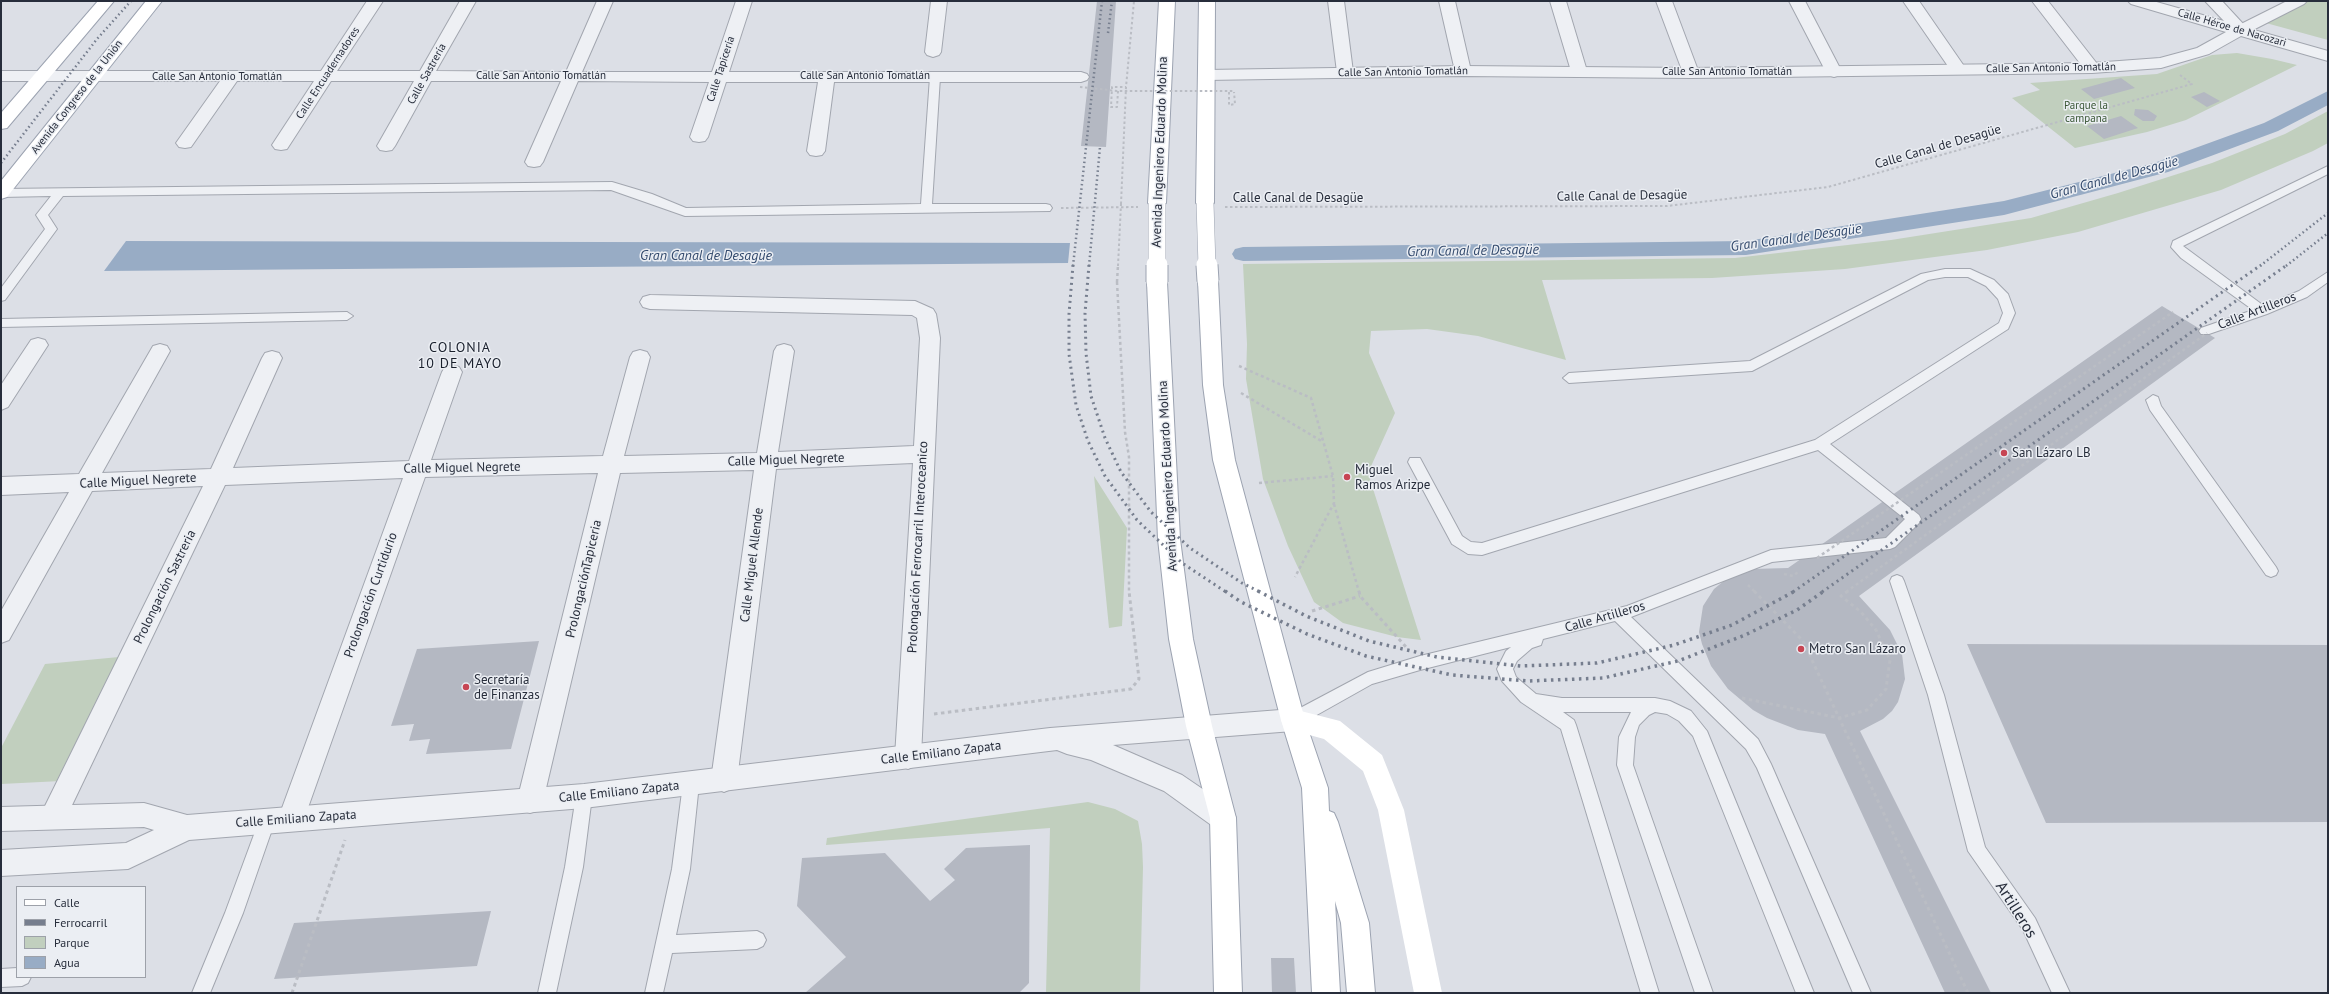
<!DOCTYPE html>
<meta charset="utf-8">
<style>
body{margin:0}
#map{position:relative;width:2329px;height:994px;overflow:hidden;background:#dcdfe6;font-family:"PT Sans",sans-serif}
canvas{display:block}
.frame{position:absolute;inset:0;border:2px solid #272d3b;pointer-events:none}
.legend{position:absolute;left:16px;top:886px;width:130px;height:92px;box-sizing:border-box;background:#ebeef3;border:1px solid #9da1a9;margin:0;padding:5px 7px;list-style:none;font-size:12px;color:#272d3b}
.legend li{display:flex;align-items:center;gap:8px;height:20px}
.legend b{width:20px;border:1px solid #9da1a9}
</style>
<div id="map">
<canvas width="2329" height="994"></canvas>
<div class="frame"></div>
<ul class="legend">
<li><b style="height:5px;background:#fff"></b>Calle</li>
<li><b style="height:5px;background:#767e8e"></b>Ferrocarril</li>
<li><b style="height:11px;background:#c1cfbe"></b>Parque</li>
<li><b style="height:11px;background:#98acc5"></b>Agua</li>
</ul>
</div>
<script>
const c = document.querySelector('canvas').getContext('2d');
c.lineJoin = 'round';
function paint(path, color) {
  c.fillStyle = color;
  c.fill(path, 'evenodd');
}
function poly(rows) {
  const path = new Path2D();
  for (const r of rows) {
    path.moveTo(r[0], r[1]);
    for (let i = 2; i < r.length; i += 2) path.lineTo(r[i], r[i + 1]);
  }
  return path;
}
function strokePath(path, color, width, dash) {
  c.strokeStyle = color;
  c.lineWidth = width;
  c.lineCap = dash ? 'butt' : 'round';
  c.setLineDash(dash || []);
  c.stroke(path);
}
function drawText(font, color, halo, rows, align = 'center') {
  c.font = font + ' "PT Sans",sans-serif';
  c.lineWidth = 3;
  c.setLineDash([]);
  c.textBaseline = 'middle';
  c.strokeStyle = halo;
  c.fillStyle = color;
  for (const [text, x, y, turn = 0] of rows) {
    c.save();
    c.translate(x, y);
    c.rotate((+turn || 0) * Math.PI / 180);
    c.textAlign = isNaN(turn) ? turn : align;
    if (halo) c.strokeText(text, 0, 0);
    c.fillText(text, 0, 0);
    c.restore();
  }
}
const green = poly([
 [2308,1,2328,1,2328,40,2266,23],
 [2237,53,2272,59,2297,65,2186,120,2147,132,2075,148,2012,98,2040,90,2030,83,2157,74,2212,55],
 [2328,111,2328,143,2313,151,2221,190,2078,232,1987,250,1845,269,1712,278,1542,280,1566,360,1478,336,1427,329,1371,331,1369,353,1395,413,1368,473,1421,640,1397,637,1343,623,1314,602,1288,546,1263,479,1246,379,1247,344,1243,264,1735,258,1891,240,2031,218,2118,193,2212,163,2285,134],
 [1094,476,1127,528,1122,626,1109,628],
 [119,657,61,781,1,784,1,748,45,664],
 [1088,802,1115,809,1138,821,1142,844,1143,867,1140,993,1046,993,1050,828,826,845,827,838]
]);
const water = poly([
 [126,241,1070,243,1068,263,104,271]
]);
const canal = poly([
 [2328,91,2328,105,2278,131,2168,172,2004,215,1746,255,1243,261,1235,259,1232,254,1235,249,1243,247,1746,241,2004,201,2154,163,2264,123,2328,91]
]);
const building = poly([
 [1097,1,1116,1,1106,147,1081,146],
 [2121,78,2135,88,2094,99,2081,89],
 [2204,92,2220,101,2207,107,2191,97],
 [2135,109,2148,110,2157,116,2154,121,2143,121,2134,115],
 [2121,116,2138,128,2104,139,2087,126],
 [2162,306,2215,338,1859,596,1890,630,1902,654,1905,679,1898,702,1892,711,1883,719,1860,731,1991,993,1945,993,1825,734,1798,730,1767,718,1753,710,1728,689,1711,666,1702,644,1699,632,1703,606,1714,589,1730,576,1751,569,1788,568],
 [539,641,511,749,426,754,430,739,409,741,414,724,391,726,417,649],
 [1967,644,2328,645,2328,822,2046,823],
 [1030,845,1029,983,1019,993,805,993,846,957,797,906,802,858,885,853,930,901,955,880,944,869,966,848],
 [491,911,477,966,274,979,294,923],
 [1271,958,1294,958,1296,993,1272,993]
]);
const pathFar2 = poly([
 [1118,91,1117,107,1111,107,1112,87,1126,87],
 [1229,92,1229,105,1235,104,1234,92],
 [1121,204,1126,87,1134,1],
 [1225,207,1667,206,1828,187,2192,84,2180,75],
 [1061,208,1138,207]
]);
const pathFar1 = poly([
 [1117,282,1125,432,1129,457,1129,592],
 [1239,366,1311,398,1333,476,1334,503,1295,577],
 [1241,393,1323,442],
 [1259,483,1333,476],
 [1334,504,1359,592],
 [1784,574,1793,576,1798,572],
 [1748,585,1755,592]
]);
const path = poly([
 [1359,591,1360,596,1407,648],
 [1754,591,1803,641,1968,993],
 [1312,611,1360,596],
 [1742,698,1839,718,1867,710,1886,689,1890,660,1876,630],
 [934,714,1131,689,1139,679,1129,591],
 [292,993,345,840]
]);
const service = poly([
 [935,74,940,77,932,204,1046,204,1050,205,1052,208,1050,211,685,216,611,190,63,196,48,215,57,229,5,300,1,301,1,288,45,229,36,215,51,196,1,197,1,189,612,182,652,194,686,208,921,204,930,77,935,74],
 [2328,166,2328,174,2183,246,2264,306,2299,291,2328,272,2328,282,2307,297,2267,314,2209,334,2201,334,2199,331,2201,328,2253,310,2181,258,2171,247,2173,241,2328,166],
 [1945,269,1970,269,1994,280,2008,294,2015,313,2008,329,1830,444,1919,515,1921,519,1919,523,1895,547,1890,549,1772,562,1631,617,1758,739,1771,764,1871,993,1853,993,1757,768,1746,749,1615,621,1543,639,1541,645,1532,648,1517,661,1513,669,1516,677,1536,694,1562,698,1655,698,1670,701,1691,711,1707,731,1814,993,1796,993,1693,736,1679,721,1667,714,1655,712,1649,715,1639,725,1635,737,1633,765,1713,993,1695,993,1617,765,1619,737,1631,712,1563,712,1574,720,1576,725,1659,993,1641,993,1561,729,1521,702,1502,681,1497,669,1506,651,1511,647,1420,670,1372,684,1299,725,1293,727,1287,725,1285,720,1287,715,1368,672,1420,656,1627,606,1771,550,1886,538,1905,519,1818,450,1482,555,1468,554,1452,544,1408,462,1410,458,1420,458,1462,536,1471,542,1482,543,1815,440,1999,323,2003,313,1998,299,1986,286,1968,277,1945,277,1928,280,1752,371,1569,383,1563,378,1569,373,1750,361,1921,274,1945,269],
 [347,312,353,316,347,320,1,327,1,319,347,312],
 [2153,395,2158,397,2161,406,2276,567,2278,571,2276,575,2271,577,2266,575,2150,410,2146,400,2153,395],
 [1897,575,1902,577,1904,581,1944,695,1985,847,2035,918,2070,993,2052,993,2023,930,1968,851,1928,695,1890,581,1892,577,1897,575],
 [691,776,697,779,699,784,690,869,676,935,757,931,763,934,766,940,763,946,757,949,672,953,663,993,645,993,672,869,683,784,685,779,691,776],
 [584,788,590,791,592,796,583,867,556,993,538,993,565,867,576,796,578,791,584,788],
 [267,813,273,815,275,821,243,913,210,993,192,993,225,913,259,821,261,815,267,813],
 [17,968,17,977,31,977,28,983,22,986,1,987,1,969,17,968]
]);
const minor = poly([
 [367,1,383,1,337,71,420,71,460,1,476,1,436,71,566,72,597,1,613,1,582,72,712,72,736,1,752,1,729,72,1081,72,1087,74,1089,77,1087,80,1081,82,834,82,825,151,822,155,816,156,810,155,807,151,818,82,726,82,708,137,705,141,699,142,693,141,690,137,709,82,578,81,543,162,540,166,534,167,528,166,525,162,561,81,431,81,395,146,392,150,386,151,380,150,377,146,414,81,331,81,287,149,281,150,275,149,272,145,314,81,237,81,191,147,185,148,179,147,176,143,220,81,1,81,1,71,321,71,367,1],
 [931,1,947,1,941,52,939,55,933,57,927,55,925,52,931,1],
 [1328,1,1344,1,1353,72,1351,75,1345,77,1339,75,1337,72,1328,1],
 [1439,1,1455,1,1471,71,1469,74,1457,74,1455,71,1439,1],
 [1550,1,1566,1,1587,71,1585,74,1573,74,1571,71,1550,1],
 [1656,1,1672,1,1699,73,1697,76,1685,76,1683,73,1656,1],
 [1789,1,1805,1,1842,72,1840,75,1834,77,1828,75,1826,72,1789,1],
 [1903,1,1919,1,1966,69,1964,72,1952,72,1903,1],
 [2032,1,2048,1,2098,65,2100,68,2098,71,2086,71,2032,1],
 [2287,1,2307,1,2304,4,2247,33,2241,35,2235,33,2233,30,2235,27,2287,1],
 [650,295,915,301,933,309,936,314,940,338,921,757,917,765,908,769,899,765,895,757,913,463,776,469,737,780,733,788,724,792,715,788,711,780,754,470,620,473,543,801,539,810,530,813,521,810,517,801,598,473,425,477,304,819,300,828,291,831,282,828,278,819,403,478,225,485,63,824,54,827,45,824,41,815,45,806,203,486,92,491,9,640,1,643,1,611,69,492,1,495,1,477,79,474,153,346,160,344,167,346,170,351,102,473,211,469,262,358,265,353,272,351,279,353,282,358,233,468,409,461,442,372,445,367,452,365,459,367,462,372,431,460,603,456,630,357,633,352,640,350,647,352,650,357,624,456,757,453,774,351,777,346,784,344,791,346,794,351,778,452,914,446,920,338,917,318,912,315,650,309,643,307,640,302,643,297,650,295],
 [38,338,45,340,48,345,8,407,1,410,1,385,31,340,38,338]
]);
const tertiary = poly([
 [2128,1,2153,1,2224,21,2205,1,2222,1,2247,28,2328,51,2328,61,2241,36,2209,54,2161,68,2092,73,1691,78,1463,76,1206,80,1200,78,1198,75,1200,72,1206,70,1463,66,1691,68,2092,63,2160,58,2197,48,2226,32,2131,4,2128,1],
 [1293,709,1302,712,1305,720,1302,728,1293,731,1113,745,1182,775,1232,809,1236,818,1232,827,1223,830,1214,827,1164,791,1091,760,1067,754,1057,750,584,808,189,840,128,869,1,876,1,850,126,843,154,830,144,827,1,831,1,807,144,803,187,815,584,784,1050,728,1293,709]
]);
const secondary = poly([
 [1293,709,1340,721,1382,755,1404,810,1442,993,1414,993,1378,810,1363,771,1324,739,1284,728,1281,720,1284,712,1293,709]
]);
const primary = poly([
 [98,1,114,1,7,128,1,129,1,113,98,1],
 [146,1,162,1,7,197,1,199,1,181,146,1],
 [1159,1,1175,1,1166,203,1163,207,1157,209,1151,207,1148,203,1159,1],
 [1199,1,1215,1,1214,203,1211,207,1205,209,1199,207,1196,203,1199,1],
 [1208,274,1215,276,1218,281,1223,385,1235,460,1305,720,1328,788,1329,811,1334,813,1338,822,1369,923,1375,993,1347,993,1341,923,1335,901,1340,993,1312,993,1302,788,1281,720,1213,460,1203,385,1198,281,1201,276,1208,274],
 [1157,275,1164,277,1167,282,1180,539,1193,639,1212,726,1236,818,1242,993,1214,993,1210,818,1186,726,1169,639,1158,539,1147,282,1150,277,1157,275]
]);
const railFar2 = poly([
 [1108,33,1112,1],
 [1,163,97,39,131,1],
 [1073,266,1102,1],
 [1089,266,1100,147],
 [2260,266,2328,213],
 [2286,266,2328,233]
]);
const railFar1 = poly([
 [1073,265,1069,314,1069,354,1076,405,1088,441,1105,476,1137,520,1182,563,1226,592],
 [1089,265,1085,313,1086,353,1091,396,1105,438,1121,472,1151,512,1190,548,1242,583,1260,592],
 [1793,592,2261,265],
 [1822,592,2287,265]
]);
const rail = poly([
 [1225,591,1241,602,1307,634,1366,656,1452,675,1528,681,1603,678,1678,661,1745,635,1797,610,1824,591],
 [1258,591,1306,616,1369,641,1437,657,1521,666,1597,663,1674,645,1732,625,1795,591]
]);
const pathBridgeFar2 = poly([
 [1080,87,1118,91,1234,91],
 [1118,266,1121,204]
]);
const pathBridgeFar1 = poly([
 [1117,282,1118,265],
 [1817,558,2173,312],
 [1846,592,2207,333]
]);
const pathBridge = poly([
 [1848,591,1841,596,1861,612,1876,630]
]);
const primaryBridgeFar1 = poly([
 [1157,203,1157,266],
 [1205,203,1207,266]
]);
const primaryBridge = poly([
 [1157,265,1157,282],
 [1207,265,1208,281]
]);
const markers = [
 [2004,453,4,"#c74553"],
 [1347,477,4,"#c74553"],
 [1801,649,4,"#c74553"],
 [466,687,4,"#c74553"]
];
const farStreetnames = [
 ["Calle Héroe de Nacozari",2232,28,16],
 ["Calle San Antonio Tomatlán",2051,68,-1],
 ["Calle Tapicería",721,69,-72],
 ["Calle San Antonio Tomatlán",1403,72,-1],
 ["Calle San Antonio Tomatlán",1727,72],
 ["Calle Encuadernadores",328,73,-57],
 ["Calle Sastrería",427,74,-61],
 ["Calle San Antonio Tomatlán",541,76],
 ["Calle San Antonio Tomatlán",865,76],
 ["Calle San Antonio Tomatlán",217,77],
 ["Avenida Congreso de la Unión",77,97,-52]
];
const farParknames = [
 ["Parque la",2086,106],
 ["campana",2086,119]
];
const streetNames = [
 ["Calle Canal de Desagüe",1938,147,-16],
 ["Avenida Ingeniero Eduardo Molina",1160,152,-88],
 ["Calle Canal de Desagüe",1622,196,-1],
 ["Calle Canal de Desagüe",1298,198],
 ["Calle Artilleros",2257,311,-21],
 ["Calle Miguel Negrete",786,460,-2],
 ["Calle Miguel Negrete",462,468,-1],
 ["Avenida Ingeniero Eduardo Molina",1168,476,-93],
 ["Calle Miguel Negrete",138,481,-3],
 ["Prolongación Ferrocarril Interoceanico",918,547,-87],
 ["Calle Miguel Allende",752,565,-83],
 ["ProlongaciónTapiceria",584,579,-77],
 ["Prolongación Sastreria",165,587,-64],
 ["Prolongación Curtidurio",371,595,-70],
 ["Calle Artilleros",1605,617,-16],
 ["Calle Emiliano Zapata",941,753,-7],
 ["Calle Emiliano Zapata",619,792,-6],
 ["Calle Emiliano Zapata",296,819,-4]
];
const poiNames = [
 ["San Lázaro LB",2012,453],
 ["Miguel",1355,470],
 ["Ramos Arizpe",1355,485],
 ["Metro San Lázaro",1809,649],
 ["Secretaría",474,680],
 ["de Finanzas",474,695]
];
const waterNames = [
 ["Gran Canal de Desagüe",2114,178,-15],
 ["Gran Canal de Desagüe",1796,238,-8],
 ["Gran Canal de Desagüe",1473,251,-1],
 ["Gran Canal de Desagüe",706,256]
];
const neighbourhoodNames = [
 ["COLONIA",460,348],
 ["10 DE MAYO",460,364]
];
const nearStreetnames = [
 ["Artilleros",2016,910,58]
];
paint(green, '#c1cfbe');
paint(water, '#98acc5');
paint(canal, '#98acc5');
paint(building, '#b4b8c2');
strokePath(service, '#a2a6af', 2);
strokePath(minor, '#a2a6af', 2);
strokePath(tertiary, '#a2a6af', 2);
strokePath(primary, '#9ca3b1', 2);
strokePath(pathFar2, '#babdc4', 2, [2.5, 2.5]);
strokePath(pathFar1, '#babdc4', 2.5, [3, 3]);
strokePath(path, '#babdc4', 3, [3.5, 3.5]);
paint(service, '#eef0f4');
paint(minor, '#eef0f4');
paint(tertiary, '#eef0f4');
paint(secondary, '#fff');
paint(primary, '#fff');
strokePath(railFar2, '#767e8e', 2.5, [1.5, 3]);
strokePath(railFar1, '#767e8e', 3, [2, 4]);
strokePath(rail, '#767e8e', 3.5, [2.5, 4.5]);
strokePath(primaryBridgeFar1, '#9ca3b1', 18, []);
strokePath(primaryBridge, '#9ca3b1', 23, []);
strokePath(pathBridgeFar2, '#babdc4', 2, [2.5, 2.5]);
strokePath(pathBridgeFar1, '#babdc4', 2.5, [3, 3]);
strokePath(pathBridge, '#babdc4', 3, [3.5, 3.5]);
strokePath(primaryBridgeFar1, '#fff', 17);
strokePath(primaryBridge, '#fff', 21);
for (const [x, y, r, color] of markers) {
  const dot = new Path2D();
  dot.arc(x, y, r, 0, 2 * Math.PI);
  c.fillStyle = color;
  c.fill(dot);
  strokePath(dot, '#ebeef3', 1.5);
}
drawText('11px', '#272d3b', '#ebeef3', farStreetnames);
drawText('11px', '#395635', '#ebeef3', farParknames);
drawText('13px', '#272d3b', '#ebeef3', streetNames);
drawText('13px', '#272d3b', '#ebeef3', poiNames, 'left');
drawText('italic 14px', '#334a6d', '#ebeef3', waterNames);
c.letterSpacing = '1px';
drawText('14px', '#191f2c', '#ebeef3', neighbourhoodNames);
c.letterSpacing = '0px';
drawText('16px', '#272d3b', '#ebeef3', nearStreetnames);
</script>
